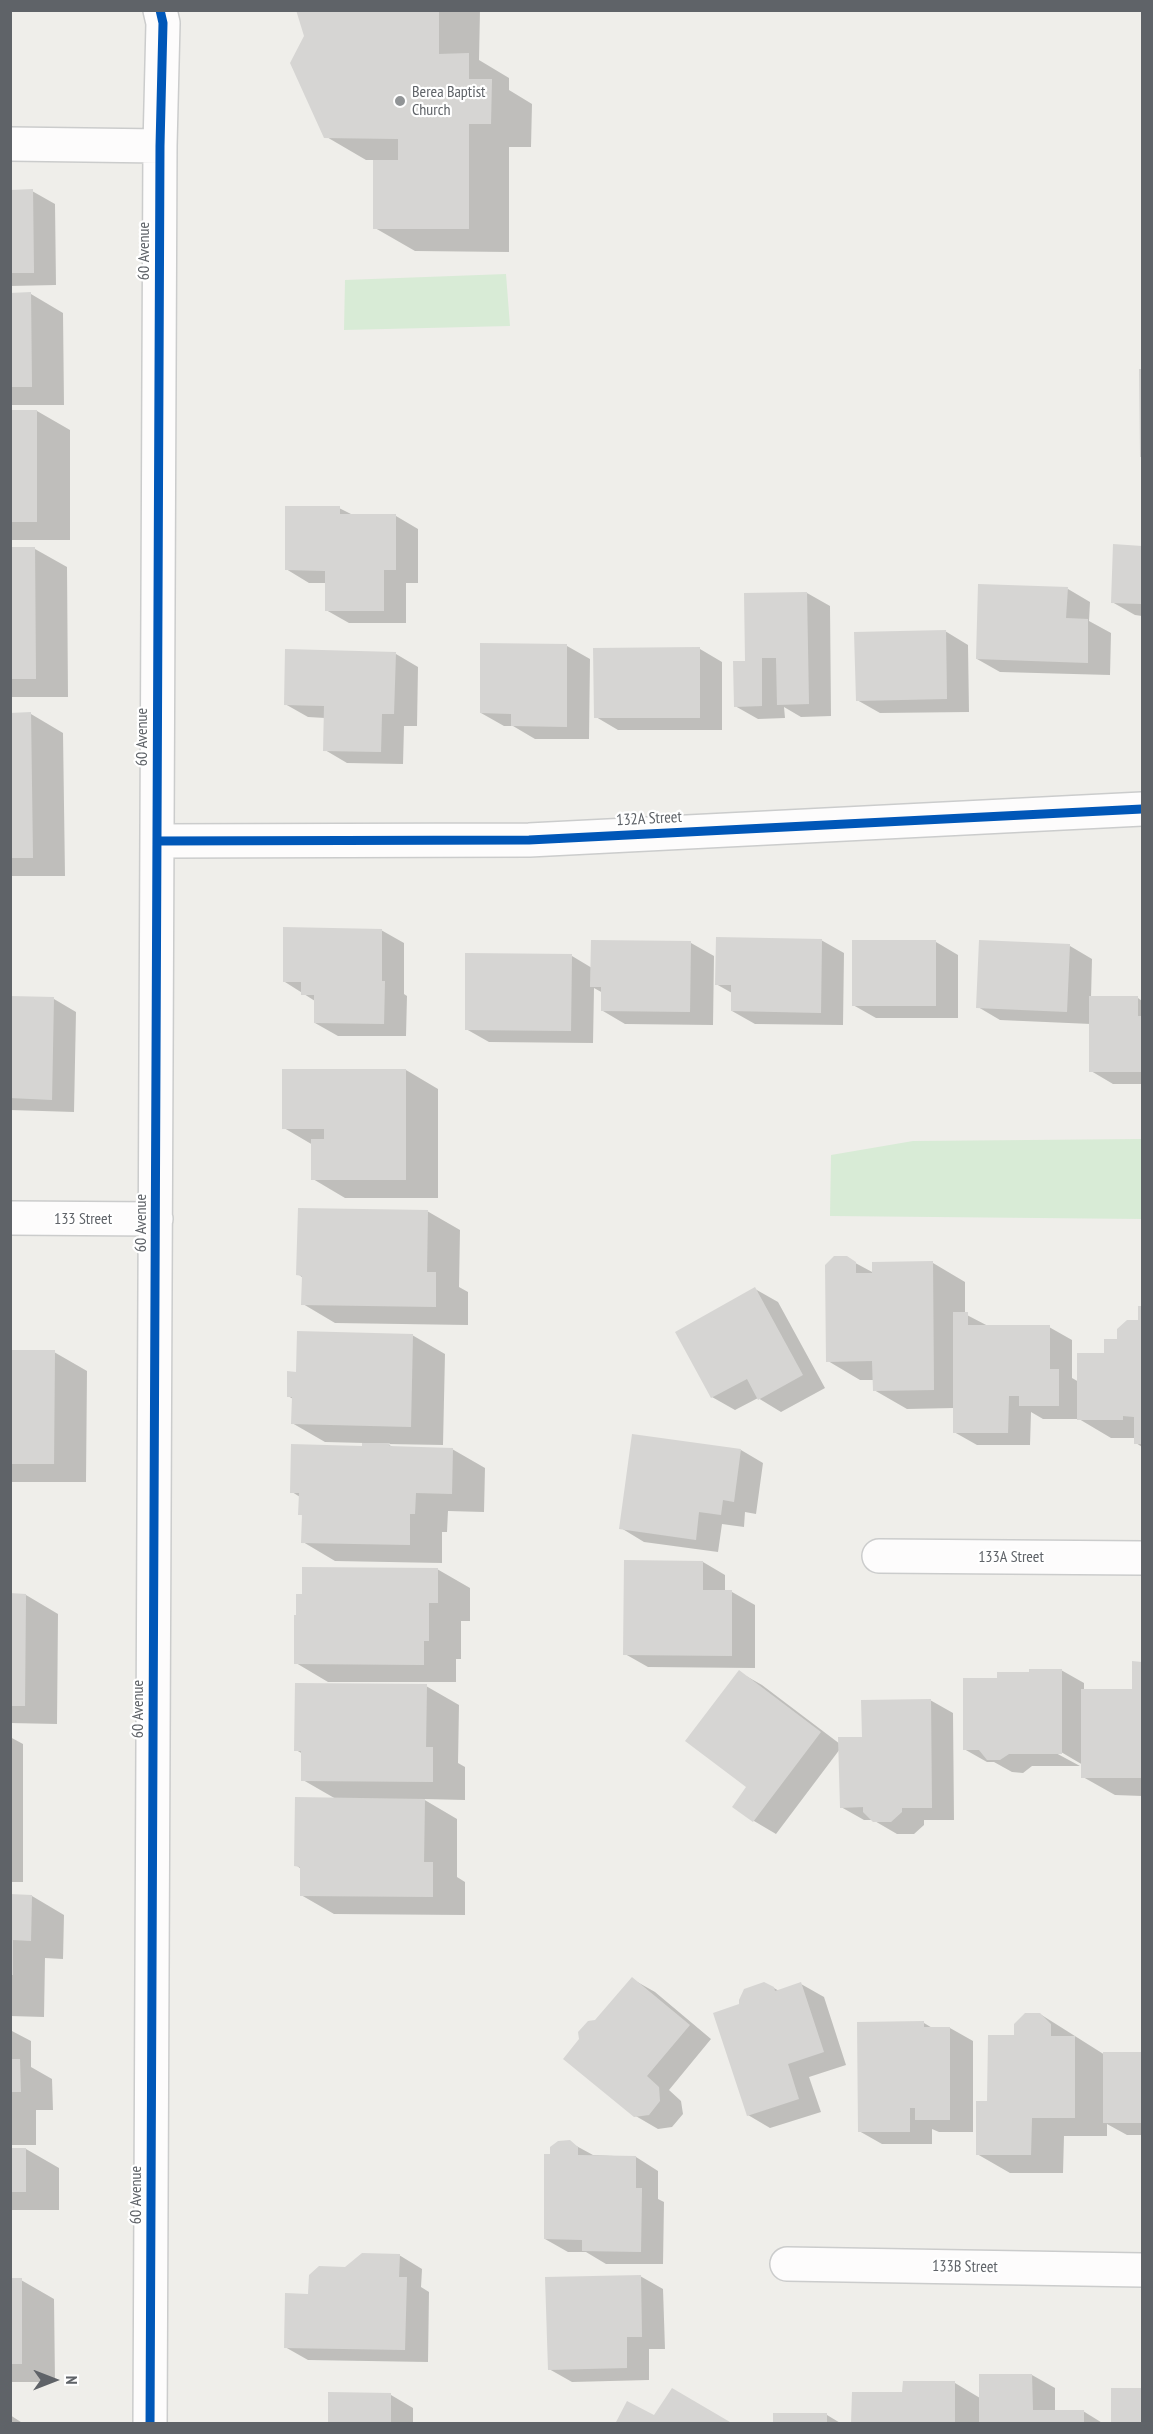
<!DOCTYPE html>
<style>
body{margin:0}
#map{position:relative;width:1153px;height:2434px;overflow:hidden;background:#efeeea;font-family:"PT Sans Narrow",sans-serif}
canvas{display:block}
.frame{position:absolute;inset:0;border:12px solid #5f6368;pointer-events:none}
.north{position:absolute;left:24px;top:2350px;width:60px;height:60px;-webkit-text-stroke:4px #fff;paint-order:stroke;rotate:90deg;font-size:16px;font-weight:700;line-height:24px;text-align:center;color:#5f6368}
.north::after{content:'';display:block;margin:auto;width:21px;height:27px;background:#5f6368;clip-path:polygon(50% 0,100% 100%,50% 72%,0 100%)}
</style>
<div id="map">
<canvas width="1153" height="2434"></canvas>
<div class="frame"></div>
<div class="north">N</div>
</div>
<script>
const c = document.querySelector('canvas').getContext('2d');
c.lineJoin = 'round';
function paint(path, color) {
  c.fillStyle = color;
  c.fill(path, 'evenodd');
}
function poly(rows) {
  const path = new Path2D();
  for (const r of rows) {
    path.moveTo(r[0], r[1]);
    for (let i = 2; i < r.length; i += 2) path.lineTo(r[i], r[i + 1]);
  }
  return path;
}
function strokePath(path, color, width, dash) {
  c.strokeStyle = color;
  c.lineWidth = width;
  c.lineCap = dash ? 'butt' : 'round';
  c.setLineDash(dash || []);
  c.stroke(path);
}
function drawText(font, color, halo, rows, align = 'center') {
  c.font = font + ' "PT Sans Narrow",sans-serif';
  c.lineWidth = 4.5;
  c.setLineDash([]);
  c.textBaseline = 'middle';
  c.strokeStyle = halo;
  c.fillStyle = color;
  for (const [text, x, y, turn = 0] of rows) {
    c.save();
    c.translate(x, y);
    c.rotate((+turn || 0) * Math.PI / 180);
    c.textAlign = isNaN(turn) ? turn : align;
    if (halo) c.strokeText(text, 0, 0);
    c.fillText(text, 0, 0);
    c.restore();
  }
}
const green = poly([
 [506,274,510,326,344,330,345,280],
 [1142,1139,1142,1219,830,1216,831,1155,913,1141]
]);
const shadow = poly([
 [297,10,480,10,479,60,509,78,509,90,532,104,531,147,509,147,509,252,415,251,375,228,375,160,366,160,325,136,306,37],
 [10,191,32,191,55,204,56,285,10,286],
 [10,294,31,294,63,313,64,405,10,405],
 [1141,370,1142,370,1142,461],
 [10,411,37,411,70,430,70,540,10,540],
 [339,508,353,515,396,516,418,529,418,583,406,583,406,623,349,623,326,610,326,583,309,583,286,569],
 [1114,546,1142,547,1142,616,1135,615,1112,602],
 [10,549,35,549,67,567,68,697,10,697],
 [1068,589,1090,602,1089,621,1111,633,1110,675,1000,672,977,659],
 [807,593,830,606,831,716,801,717,784,707,785,718,758,719,735,706,746,663],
 [945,631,968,645,969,712,880,713,857,700],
 [567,646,590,659,589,739,535,739,513,726,504,726,481,713],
 [700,649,722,662,722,730,618,730,596,717],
 [396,654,418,667,417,726,404,726,403,764,347,763,325,750,325,718,308,717,285,704],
 [10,714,31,714,63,733,65,876,10,876],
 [381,930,404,943,404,994,407,996,406,1036,338,1036,315,1023,315,1001,285,982],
 [821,940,844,953,843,1025,755,1024,732,1011,732,993,716,984],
 [936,942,958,955,958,1018,876,1018,853,1005],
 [691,943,714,956,713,1025,625,1024,603,1011,603,993,594,988,593,1043,489,1042,466,1029,572,956,592,968],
 [1070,946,1092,959,1091,998,1138,998,1142,1001,1142,1084,1113,1084,1091,1071,1091,1024,1000,1020,978,1007],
 [10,998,54,999,76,1012,74,1112,10,1110],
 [406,1070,438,1089,438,1198,345,1198,313,1179,313,1145,284,1128],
 [427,1211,460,1230,459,1287,468,1292,468,1325,335,1323,303,1304,303,1278,298,1274],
 [846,1258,874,1273,933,1263,965,1282,965,1314,990,1327,1049,1327,1072,1340,1072,1378,1079,1382,1140,1321,1140,1308,1142,1308,1142,1447,1136,1443,1136,1438,1111,1438,1079,1419,1043,1419,1031,1412,1030,1445,977,1445,954,1432,954,1408,907,1409,874,1390,874,1380,860,1380,828,1361],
 [755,1289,778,1302,825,1388,781,1412,758,1398,735,1410,712,1397],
 [412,1335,445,1354,443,1445,387,1444,395,1448,452,1449,485,1468,484,1512,448,1511,447,1532,442,1532,442,1563,335,1561,303,1542,303,1516,300,1514,300,1497,292,1492,364,1447,364,1443,325,1442,292,1423,293,1399,288,1396,298,1373],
 [10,1352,54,1352,87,1371,86,1482,10,1482],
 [741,1450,763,1463,756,1514,745,1512,744,1527,722,1524,718,1552,644,1542,621,1528],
 [703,1562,725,1575,725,1592,732,1592,755,1605,755,1668,648,1667,625,1654],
 [437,1569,470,1588,470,1621,461,1621,461,1659,456,1659,456,1682,328,1682,296,1663],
 [10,1595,26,1595,58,1614,57,1724,10,1723],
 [1133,1663,1142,1663,1142,1796,1115,1795,1083,1777,1083,1765,1056,1749,1054,1752,1080,1766,1032,1766,1023,1773,1012,1772,994,1762,987,1762,964,1749,998,1680,1061,1670,1084,1683,1084,1690,1133,1690],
 [739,1672,762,1685,840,1744,863,1738,930,1700,953,1713,954,1820,924,1820,924,1825,914,1834,897,1834,873,1820,864,1820,841,1807,840,1749,776,1834,754,1821,748,1787],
 [426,1686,459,1705,458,1763,465,1767,465,1800,423,1799,457,1819,457,1877,465,1882,465,1915,334,1914,301,1895,301,1869,296,1865,336,1799,303,1780,303,1754,296,1750],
 [10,1737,23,1744,23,1882,10,1882],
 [10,1896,32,1896,64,1915,63,1959,45,1958,44,2017,10,2016],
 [632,1979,655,1992,711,2039,669,2090,681,2101,683,2114,672,2127,658,2129,634,2115,596,2021],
 [801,1984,824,1997,846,2065,809,2077,821,2112,770,2128,748,2115,741,2005,774,1988,779,1991],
 [1040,2014,1105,2055,1142,2053,1142,2135,1127,2135,1107,2124,1107,2136,1064,2136,1063,2173,1010,2173,977,2154,989,2103,1016,2037],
 [924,2023,934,2029,950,2028,973,2041,973,2132,939,2132,932,2129,932,2144,882,2144,859,2131],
 [10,2030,31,2041,31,2067,52,2079,53,2110,36,2110,36,2145,10,2145],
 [569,2142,593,2155,636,2157,658,2171,658,2199,664,2202,663,2264,606,2264,586,2252,568,2252,545,2239,551,2156],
 [10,2149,26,2149,59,2168,59,2210,11,2210,10,2271],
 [399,2255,422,2269,421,2287,429,2292,428,2362,308,2360,285,2347,310,2295,346,2268],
 [640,2276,663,2289,665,2349,649,2349,649,2380,572,2382,549,2369],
 [10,2280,21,2280,54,2299,55,2382,10,2382],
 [1032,2375,1055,2388,1055,2412,1083,2411,1104,2424,853,2424,903,2393,955,2383,980,2398],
 [673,2390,730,2424,616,2424,655,2417],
 [391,2395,413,2408,413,2424,329,2424],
 [10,2415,24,2424,10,2424],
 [827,2415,842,2424,774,2424]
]);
const building = poly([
 [296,10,439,10,439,54,469,53,469,79,492,79,491,124,469,124,469,229,373,229,373,160,398,160,398,139,324,138,290,63,304,36],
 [33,189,34,273,10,273,10,190],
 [31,292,32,387,10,387,10,293],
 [1139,369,1142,369,1142,457,1140,457],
 [10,410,37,410,37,522,10,522],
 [285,506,340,506,340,514,396,514,396,570,384,570,384,611,325,611,325,571,285,570],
 [1113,544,1142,546,1142,604,1111,603],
 [10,547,35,547,36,679,10,679],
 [978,584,1068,587,1066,618,1088,619,1088,663,976,659],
 [807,592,809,704,777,705,776,658,762,658,762,706,734,707,733,661,745,661,744,593],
 [946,630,947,699,856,701,854,632],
 [480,643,567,644,567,727,511,726,511,714,480,713],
 [700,647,700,718,594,718,593,648],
 [285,649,396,652,394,714,382,714,381,752,323,751,324,706,284,705],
 [31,712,33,858,10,858,10,713],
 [283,927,382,929,382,981,385,981,384,1024,314,1023,314,995,301,995,301,982,283,982],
 [716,937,822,939,821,1013,731,1011,731,985,715,985],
 [591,940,691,941,690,1012,601,1011,601,987,590,987],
 [852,940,936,940,936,1006,852,1006],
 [979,940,1070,944,1067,1012,976,1008],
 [465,953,572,954,571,1031,465,1030],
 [10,996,54,997,52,1100,10,1098],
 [1089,996,1138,996,1138,1016,1142,1016,1142,1072,1089,1072],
 [282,1069,406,1069,406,1180,311,1180,311,1139,324,1139,324,1129,282,1129],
 [298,1208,428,1210,427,1272,436,1272,436,1307,301,1305,302,1276,296,1275],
 [834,1256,847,1256,856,1262,856,1273,872,1273,872,1262,933,1261,934,1390,873,1391,872,1361,826,1362,825,1265],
 [755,1287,803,1375,758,1400,747,1379,711,1398,675,1332],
 [1138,1306,1142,1306,1142,1444,1134,1444,1134,1417,1123,1416,1123,1420,1077,1420,1077,1353,1104,1353,1104,1339,1117,1339,1117,1329,1127,1320,1138,1320],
 [953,1312,968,1312,968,1325,1050,1325,1050,1369,1059,1369,1059,1406,1019,1406,1019,1396,1009,1396,1008,1433,953,1433],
 [297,1331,413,1334,411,1427,291,1424,292,1397,287,1397,287,1371,296,1372],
 [10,1350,55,1350,54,1464,10,1464],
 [632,1434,741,1449,734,1502,723,1500,721,1515,699,1512,696,1540,619,1529],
 [362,1443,390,1443,389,1446,453,1448,452,1494,416,1493,415,1514,410,1514,410,1545,301,1543,302,1515,298,1515,299,1493,290,1493,291,1444,362,1446],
 [624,1560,703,1561,703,1590,732,1590,732,1656,623,1655],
 [302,1567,438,1568,438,1603,429,1603,429,1641,424,1641,424,1665,294,1664,294,1615,296,1615,296,1594,302,1594],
 [10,1593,26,1594,25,1706,10,1706],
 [1132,1661,1142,1662,1142,1778,1081,1778,1081,1689,1132,1689],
 [1029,1669,1062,1669,1062,1754,1009,1754,1000,1760,987,1760,979,1750,963,1750,963,1678,997,1678,997,1672,1029,1672],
 [739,1670,821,1732,753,1822,732,1807,746,1787,685,1741],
 [295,1683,427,1684,426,1747,433,1747,433,1782,301,1781,301,1751,294,1751],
 [931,1699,932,1808,902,1808,902,1812,891,1822,873,1822,863,1812,863,1807,840,1808,838,1737,862,1737,861,1700],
 [295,1797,425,1799,424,1862,433,1862,433,1897,300,1896,300,1867,294,1866],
 [10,1894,32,1895,31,1941,13,1940,13,1975,10,1975],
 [632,1977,690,2025,647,2076,659,2087,660,2101,649,2115,634,2117,563,2059,579,2039,578,2032,588,2021,595,2020],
 [764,1982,774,1987,775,1991,801,1982,824,2052,788,2064,799,2099,747,2116,713,2013,739,2004,739,2000,744,1989],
 [1025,2013,1040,2013,1051,2024,1051,2036,1075,2036,1075,2118,1032,2118,1031,2155,976,2155,976,2101,987,2101,988,2035,1014,2035,1014,2024],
 [924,2021,924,2027,950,2027,950,2120,915,2120,915,2108,910,2108,910,2132,858,2132,857,2022],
 [1103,2052,1142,2052,1142,2123,1103,2123],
 [10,2059,20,2059,21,2092,10,2092],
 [570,2140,578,2147,578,2155,636,2156,636,2188,642,2188,641,2252,582,2251,582,2240,544,2239,544,2154,550,2154,550,2147,558,2141],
 [10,2148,26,2148,26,2192,10,2192],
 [362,2253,400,2254,399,2277,407,2277,405,2350,284,2348,285,2293,308,2294,309,2275,319,2266,345,2267],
 [641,2275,642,2337,627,2337,627,2368,548,2370,545,2277],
 [10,2278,22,2278,22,2364,10,2364],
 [979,2374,1032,2374,1033,2410,1084,2410,1084,2424,979,2424],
 [903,2381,955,2381,955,2424,851,2424,852,2392,902,2392],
 [672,2388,730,2422,615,2424,627,2401,654,2415],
 [1111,2388,1142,2388,1142,2424,1111,2424],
 [328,2392,391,2393,391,2424,328,2424],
 [773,2413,827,2413,827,2424,773,2424]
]);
const minor = poly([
 [10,144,160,146],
 [157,841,529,840,1142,809],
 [10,1218,156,1219],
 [879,1556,1142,1558],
 [787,2264,1142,2270],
 [150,2424,160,146,163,23,160,10]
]);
const cycleway = poly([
 [157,841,529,840,1142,809],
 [150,2424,160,146,163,23,160,10]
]);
const markers = [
 [400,101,6,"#919496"]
];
const poiNames = [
 ["Berea Baptist",412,92],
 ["Church",412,110]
];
const streetNames = [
 ["60 Avenue",144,251,-90],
 ["60 Avenue",142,737,-90],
 ["132A Street",649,819,-3],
 ["133 Street",83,1219],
 ["60 Avenue",141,1223,-90],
 ["133A Street",1011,1557],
 ["60 Avenue",138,1709,-90],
 ["60 Avenue",136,2195,-90],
 ["133B Street",965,2267,1]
];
paint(green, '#d8ebd6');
paint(shadow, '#0003');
paint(building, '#d6d5d3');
strokePath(minor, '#cbcccc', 36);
strokePath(minor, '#fdfcfc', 33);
strokePath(cycleway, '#0057b8', 9);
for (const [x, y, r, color] of markers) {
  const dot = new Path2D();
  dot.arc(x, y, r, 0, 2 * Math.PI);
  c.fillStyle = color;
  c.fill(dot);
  strokePath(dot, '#fff', 2);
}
drawText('16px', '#5f6368', '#fff', poiNames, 'left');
drawText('16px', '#5f6368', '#fff', streetNames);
</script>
